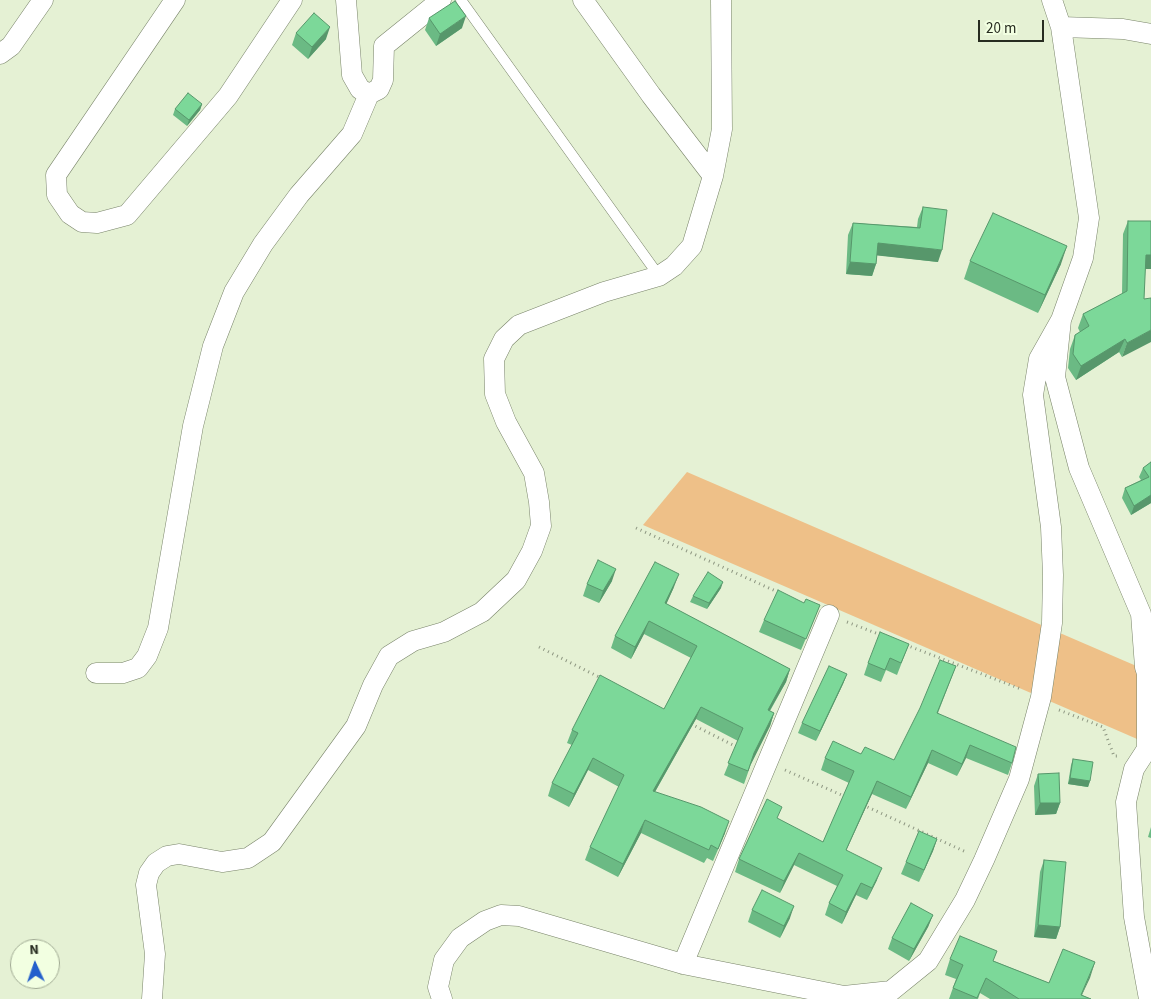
<!DOCTYPE html>
<style>
body{margin:0}
#map{position:relative;width:1151px;height:999px;overflow:hidden;background:#e5f1d4;font-family:"Source Sans 3",sans-serif}
canvas{display:block}
.north{position:absolute;left:10px;top:939px;width:50px;height:50px;box-sizing:border-box;background:#f2ffe1;border:1px solid #a1ab94;border-radius:50%;rotate:357deg;font-size:14px;font-weight:700;line-height:20px;text-align:center;color:#272c20}
.north::after{content:'';display:block;margin:auto;width:18px;height:22px;background:#235fcc;clip-path:polygon(50% 0,100% 100%,50% 72%,0 100%)}
.scale{position:absolute;left:978px;top:20px;width:66px;height:22px;box-sizing:border-box;border:2px solid #272c20;border-top:0;padding-left:6px;font-size:15px;line-height:18px;white-space:nowrap;color:#272c20;-webkit-text-stroke:4px #f2ffe1;paint-order:stroke}
</style>
<div id="map">
<canvas width="1151" height="999"></canvas>
<div class="north">N</div>
<div class="scale">20 m</div>
</div>
<script>
const c = document.querySelector('canvas').getContext('2d');
c.lineJoin = 'round';
function paint(path, color) {
  c.fillStyle = color;
  c.fill(path, 'evenodd');
}
function poly(rows) {
  const path = new Path2D();
  for (const r of rows) {
    path.moveTo(r[0], r[1]);
    for (let i = 2; i < r.length; i += 2) path.lineTo(r[i], r[i + 1]);
  }
  return path;
}
function strokePath(path, color, width, dash) {
  c.strokeStyle = color;
  c.lineWidth = width;
  c.lineCap = dash ? 'butt' : 'round';
  c.setLineDash(dash || []);
  c.stroke(path);
}
const green = poly([
 [687,472,1141,668,1151,745,643,525]
]);
const path = poly([
 [636,528,780,593],
 [847,622,881,635],
 [906,645,1021,689],
 [539,647,601,678],
 [1059,710,1103,727,1114,756,1117,756],
 [691,724,739,748],
 [785,770,846,797],
 [863,805,966,852]
]);
const lane = poly([
 [461,0,659,276]
]);
const street = poly([
 [175,0,56,175,57,195,70,214,82,222,97,223,127,215,228,96,292,0],
 [346,0,352,75,360,89,369,94,379,89,383,80,384,46,441,0],
 [583,0,651,95,713,176],
 [1052,0,1061,27,1089,218,1083,258,1061,320,1055,377,1079,468,1141,614,1145,667,1147,673,1151,676],
 [1061,27,1123,29,1151,34],
 [0,54,11,46,43,0],
 [96,673,123,673,138,668,147,656,158,628,193,426,213,346,234,292,263,244,299,195,352,134,369,94],
 [1147,673,1147,749,1134,769,1126,802,1134,917,1149,999],
 [683,964,829,615],
 [152,999,155,954,146,885,149,873,156,863,167,856,179,854,222,862,248,858,272,842,356,726,373,685,389,656,413,641,444,632,482,612,516,580,532,551,541,526,539,502,534,473,506,422,495,394,494,359,504,339,519,325,604,292,659,276,674,266,692,246,713,176,722,129,721,0],
 [442,999,438,987,444,960,460,938,485,921,501,915,519,916,683,964,844,996,891,991,928,961,965,900,984,860,1019,779,1041,697,1052,623,1053,575,1051,527,1033,395,1039,359,1061,320]
]);
const wall = poly([
 [429,18,462,28,436,46,425,30],
 [296,33,326,39,308,59,292,45],
 [202,104,200,110,187,126,173,115,175,109],
 [923,207,938,262,877,255,876,264,872,276,846,274,848,235,853,223,917,227,918,219],
 [1128,221,1151,221,1151,269,1145,269,1144,299,1122,357,1119,352,1076,380,1068,368,1070,349,1075,335,1080,332,1078,328,1083,314,1122,294,1123,234],
 [970,261,1061,264,1038,313,964,279],
 [1151,462,1151,503,1131,515,1122,498,1125,488,1141,480,1139,477,1143,468],
 [612,581,599,603,583,596,587,584],
 [674,587,666,604,790,669,786,682,770,711,774,713,770,726,751,764,744,784,724,775,738,741,696,719,655,792,725,833,713,861,707,858,704,863,641,833,618,877,585,860,590,847,619,787,588,770,569,807,548,796,552,783,572,745,567,743,572,730,664,709,691,658,644,634,631,659,611,648,615,636],
 [721,588,707,609,690,602,693,596],
 [804,603,820,605,801,650,759,632,764,620],
 [909,644,897,675,886,670,881,682,864,675,868,663],
 [956,666,938,713,1012,763,1008,775,966,758,957,776,928,763,906,809,872,794,846,850,877,880,867,900,856,895,842,924,825,915,829,903,837,886,794,865,780,893,735,872,739,859,823,842,849,783,821,770,825,758,861,754,894,760],
 [847,674,843,684,816,741,798,733,802,723],
 [1073,759,1090,781,1088,787,1068,784,1071,765],
 [1038,774,1060,803,1056,814,1035,815,1034,786],
 [1151,827,1151,838,1148,837],
 [937,839,933,851,919,882,901,874,906,862],
 [1044,860,1060,927,1056,939,1034,937,1040,872],
 [752,910,790,918,780,938,748,922],
 [933,915,928,927,909,961,888,949,892,938],
 [950,959,994,961,1049,983,1095,962,1082,995,1091,999,990,999,980,993,978,999,949,999,956,979,945,975]
]);
const shadedWall = poly([
 [466,16,462,28,436,46,440,34],
 [330,27,326,39,308,59,312,47],
 [202,104,200,110,187,126,189,120],
 [878,243,942,250,938,262,873,255],
 [1067,246,1061,264,1038,313,1045,295],
 [1146,255,1151,255,1151,269,1141,269],
 [850,262,876,264,872,276,846,274],
 [1151,330,1151,342,1122,357,1127,343],
 [1125,339,1119,352,1076,380,1081,366],
 [1151,495,1151,503,1131,515,1134,506],
 [616,569,612,581,599,603,603,591],
 [679,574,674,587,661,616,665,603],
 [723,582,721,588,707,609,709,603],
 [649,621,644,634,631,659,635,647],
 [790,669,786,682,763,722,768,710],
 [847,674,843,684,816,741,820,731],
 [701,707,696,719,648,804,653,791],
 [774,713,770,726,750,766,754,753],
 [970,745,966,758,957,776,962,764],
 [932,750,928,763,906,809,911,797],
 [593,758,588,770,569,807,574,794],
 [1070,778,1090,781,1088,787,1068,784],
 [877,781,872,794,841,862,846,850],
 [1040,803,1060,803,1056,814,1035,815],
 [645,820,641,833,618,877,623,864],
 [729,821,725,833,713,861,718,849],
 [937,839,933,851,919,882,924,870],
 [799,853,794,865,780,893,784,881],
 [882,868,877,880,867,900,872,888],
 [861,883,856,895,842,924,846,912],
 [794,906,790,918,780,938,784,926],
 [933,915,928,927,909,961,914,949],
 [1038,925,1060,927,1056,939,1034,937],
 [1095,962,1090,978,1080,999]
]);
const building = poly([
 [455,1,466,16,440,34,429,18,455,1],
 [314,13,330,27,312,47,296,33,314,13],
 [188,93,202,104,189,120,175,109,188,93],
 [923,207,947,210,942,250,878,243,876,264,850,262,853,223,920,228,923,207],
 [993,213,1067,246,1045,295,970,261,993,213],
 [1128,221,1151,221,1151,255,1146,255,1144,299,1151,298,1151,330,1127,343,1125,339,1081,366,1073,354,1075,335,1089,326,1083,314,1127,291,1128,221],
 [1151,462,1151,495,1134,506,1125,488,1149,477,1143,468,1151,462],
 [598,560,616,569,603,591,587,584,598,560],
 [655,562,679,574,665,603,790,669,768,710,774,713,754,753,748,771,728,763,743,728,701,707,653,791,701,807,729,821,718,849,711,845,709,850,645,820,623,864,590,847,624,775,593,758,574,794,552,783,578,733,572,730,600,675,664,709,697,646,649,621,635,647,615,636,655,562],
 [708,572,723,582,709,603,693,596,708,572],
 [778,590,804,603,806,599,820,605,806,639,764,620,778,590],
 [880,632,909,644,901,663,890,658,885,670,868,663,880,632],
 [940,660,956,666,937,713,1016,747,1012,763,970,745,962,764,932,750,911,797,877,781,846,850,882,868,872,888,861,883,846,912,829,903,843,875,799,853,784,881,739,859,767,799,782,807,777,818,823,842,854,771,825,758,833,741,861,754,865,747,894,760,920,708,940,660],
 [829,666,847,674,820,731,802,723,829,666],
 [1073,759,1093,762,1090,781,1070,778,1073,759],
 [1059,773,1060,803,1040,803,1038,774,1059,773],
 [919,831,937,839,924,870,906,862,919,831],
 [1044,860,1066,862,1060,927,1038,925,1044,860],
 [762,890,794,906,784,926,752,910,762,890],
 [911,903,933,915,914,949,892,938,911,903],
 [960,936,997,951,993,961,1049,983,1063,949,1095,962,1081,995,1091,999,1019,999,986,978,977,998,953,988,963,965,950,959,960,936]
]);
paint(green, '#eec088');
strokePath(lane, '#788369', 11);
strokePath(street, '#788369', 21);
strokePath(path, '#8d9681', 3, [1, 4]);
strokePath(lane, '#fff', 10);
strokePath(street, '#fff', 20);
paint(wall, '#6bba84');
paint(shadedWall, '#57976b');
paint(building, '#7cd899');
strokePath(building, '#57976b', 1);
</script>
